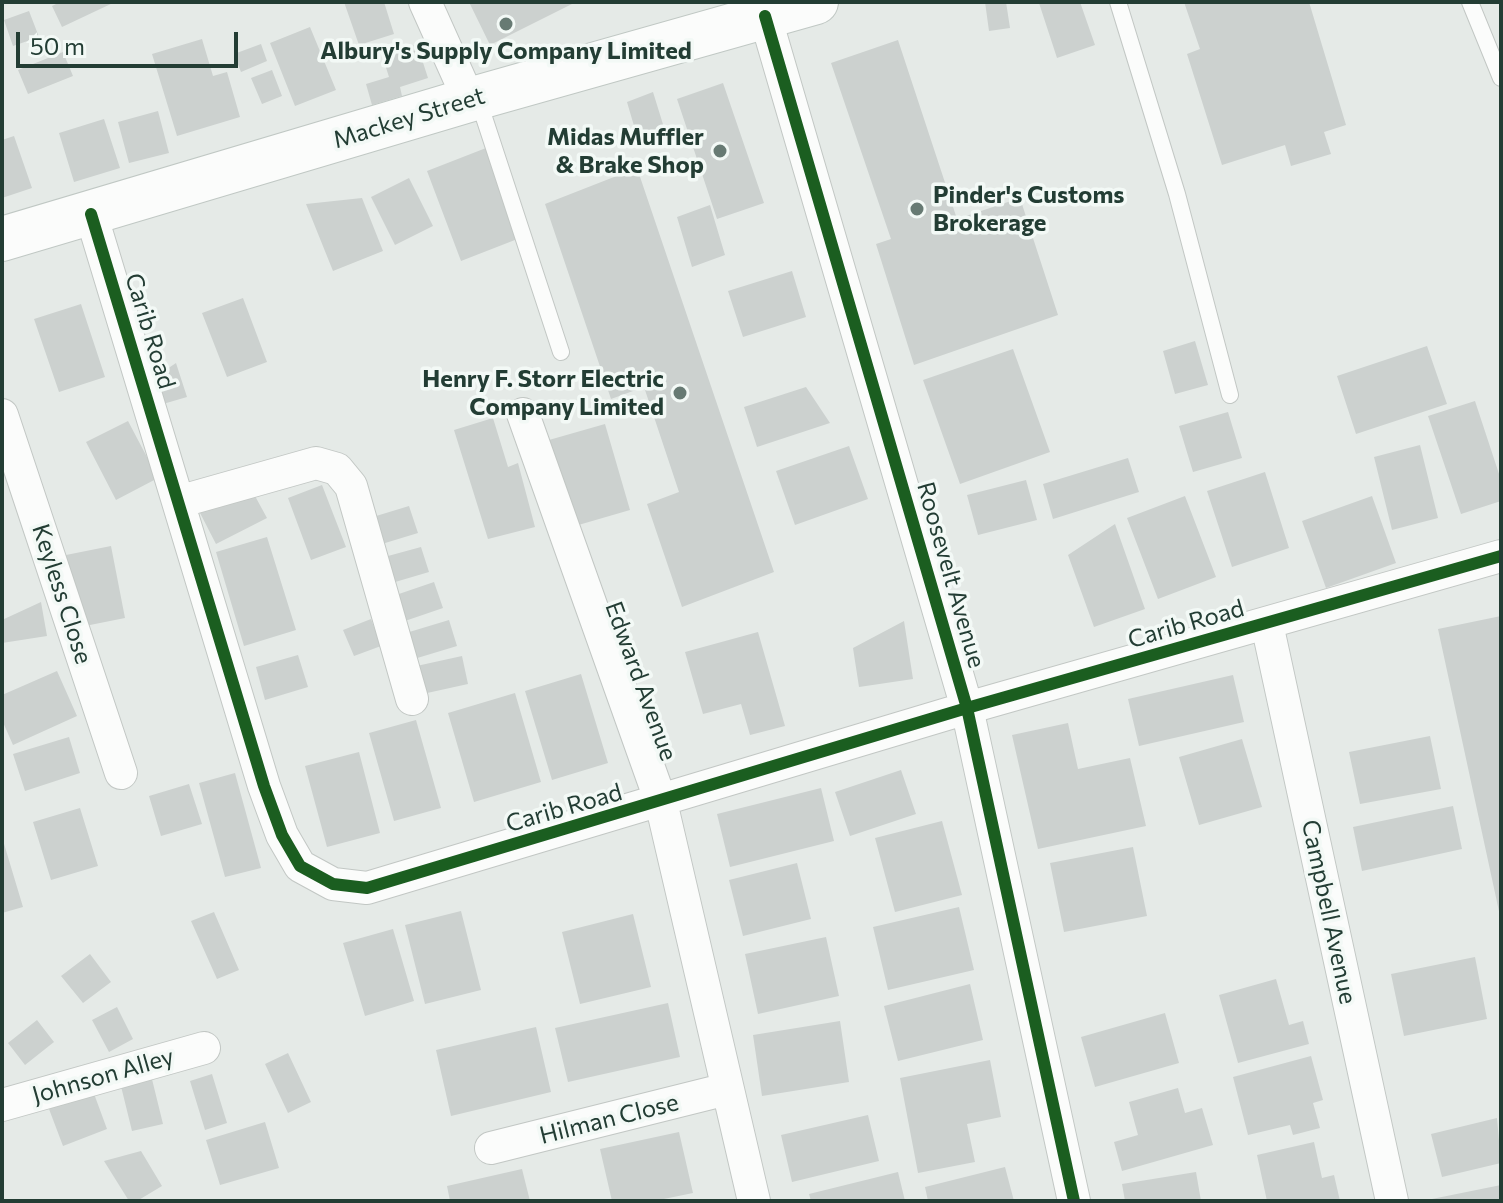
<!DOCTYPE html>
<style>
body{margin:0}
#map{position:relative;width:1503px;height:1203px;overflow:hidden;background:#e5eae7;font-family:Commissioner,sans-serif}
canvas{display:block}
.frame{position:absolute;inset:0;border:4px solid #233d34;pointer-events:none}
.scale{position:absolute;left:16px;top:32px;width:222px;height:36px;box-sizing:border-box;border:4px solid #233d34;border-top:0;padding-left:10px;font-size:24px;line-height:28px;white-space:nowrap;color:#233d34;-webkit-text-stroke:6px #f3f9f6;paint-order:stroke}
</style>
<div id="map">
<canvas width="1503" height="1203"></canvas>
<div class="frame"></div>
<div class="scale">50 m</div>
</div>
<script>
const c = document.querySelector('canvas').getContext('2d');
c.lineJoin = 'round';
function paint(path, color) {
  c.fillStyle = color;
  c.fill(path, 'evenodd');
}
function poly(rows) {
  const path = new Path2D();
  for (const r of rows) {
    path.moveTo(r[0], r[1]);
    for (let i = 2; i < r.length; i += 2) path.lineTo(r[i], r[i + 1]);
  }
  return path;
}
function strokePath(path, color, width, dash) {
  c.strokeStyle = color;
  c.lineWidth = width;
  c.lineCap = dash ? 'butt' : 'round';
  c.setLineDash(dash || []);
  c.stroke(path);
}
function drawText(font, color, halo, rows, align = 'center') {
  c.font = font + ' Commissioner,sans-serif';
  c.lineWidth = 7;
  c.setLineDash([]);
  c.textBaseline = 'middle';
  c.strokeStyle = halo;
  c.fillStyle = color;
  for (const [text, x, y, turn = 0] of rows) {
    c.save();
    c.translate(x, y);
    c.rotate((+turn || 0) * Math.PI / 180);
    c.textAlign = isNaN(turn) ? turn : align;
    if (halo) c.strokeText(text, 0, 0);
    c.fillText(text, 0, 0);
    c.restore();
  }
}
const building = poly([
 [60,2,115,2,62,27,52,6],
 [344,2,384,2,394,34,359,45],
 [469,2,576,2,490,45],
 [985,2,1006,2,1010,28,989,31],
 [1080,2,1095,45,1057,58,1039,3],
 [1184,2,1309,2,1346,125,1324,132,1331,154,1291,166,1285,145,1222,165,1187,54,1200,49],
 [29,11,39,37,13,46,4,20],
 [310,27,336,90,295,106,270,43],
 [202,39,213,76,227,72,240,117,177,136,152,54],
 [898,40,957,219,1020,198,1058,315,914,365,876,244,891,239,831,63],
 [261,44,267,61,241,72,234,54],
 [417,44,428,78,400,87,402,96,372,105,366,84,389,77,382,55],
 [63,52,73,76,28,94,18,70],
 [272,70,282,96,262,104,251,78],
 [723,83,764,203,717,219,677,99],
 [653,92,666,134,639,143,627,102],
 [158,111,169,153,129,163,118,122],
 [104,119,120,168,74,182,59,133],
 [14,136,32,188,2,198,2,140],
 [486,148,520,238,461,261,427,171],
 [637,168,774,572,682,607,647,504,679,492,644,387,611,399,545,204],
 [409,178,433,226,395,245,371,197],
 [362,198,383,251,333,271,306,204],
 [710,205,725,255,692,267,677,217],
 [792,271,806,317,743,337,728,291],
 [243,298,267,362,227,377,202,313],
 [81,304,105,377,59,392,34,319],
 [1195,341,1208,385,1175,394,1163,351],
 [1427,346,1447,404,1356,434,1337,376],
 [1013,349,1050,452,960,484,923,380],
 [176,363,187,397,163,404,155,377],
 [806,387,830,423,757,447,744,407],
 [1475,401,1501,480,1501,501,1461,514,1428,416],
 [1228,412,1242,458,1193,472,1179,426],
 [493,418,508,467,518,463,535,527,488,539,454,430],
 [128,421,158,478,116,500,86,442],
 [605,424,630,510,575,526,549,440],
 [1420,445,1438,518,1392,530,1374,457],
 [849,446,868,499,795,525,776,471],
 [1128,458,1139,492,1053,519,1043,484],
 [1265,472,1289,548,1232,567,1207,491],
 [1026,480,1037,520,978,535,967,495],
 [249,485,267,518,216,544,199,511],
 [322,485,346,547,311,560,288,498],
 [1185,496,1216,577,1158,599,1127,518],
 [1372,496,1396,563,1326,588,1302,521],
 [409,506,418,533,372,547,363,520],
 [1115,524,1145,609,1094,627,1068,555],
 [267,537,296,630,244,646,216,552],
 [111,546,125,618,80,627,66,555],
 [421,547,429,572,385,585,377,559],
 [434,582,443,608,402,622,393,596],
 [41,602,47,636,2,643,2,620],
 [1501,616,1501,916,1500,916,1438,629],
 [371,619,381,646,354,656,343,630],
 [449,620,457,646,414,659,406,633],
 [904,621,913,679,859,687,853,648],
 [758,632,785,726,750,735,741,704,703,714,685,652],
 [298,655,308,687,265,700,256,667],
 [462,656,468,684,418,695,412,667],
 [57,671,77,716,13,745,2,720,2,695],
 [581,674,608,763,552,780,525,691],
 [1233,675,1244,722,1139,746,1128,699],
 [515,693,541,782,474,802,448,713],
 [416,720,441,808,394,821,369,733],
 [1068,723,1078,769,1130,758,1146,826,1038,849,1012,735],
 [1430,736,1441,789,1360,804,1349,752],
 [69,737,80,773,25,791,13,754],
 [1242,739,1262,807,1199,825,1179,757],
 [359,752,380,833,327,847,305,766],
 [901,770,916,814,850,836,835,792],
 [235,773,261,868,225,877,199,783],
 [189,784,202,824,161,836,149,796],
 [821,788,834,841,730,867,717,814],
 [1453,806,1462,849,1362,871,1353,827],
 [80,808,98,866,51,880,33,822],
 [942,821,962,895,895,912,875,838],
 [2,837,23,907,2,913],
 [1133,847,1147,916,1064,932,1050,863],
 [797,863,811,919,743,936,729,880],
 [959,907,974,970,888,990,873,927],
 [461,911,481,990,425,1004,405,925],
 [214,912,239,970,217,979,191,921],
 [633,914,651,987,580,1004,562,932],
 [393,929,414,1001,365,1016,343,943],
 [826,937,839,996,758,1014,745,954],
 [90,954,111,982,83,1003,61,976],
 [1475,957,1487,1019,1404,1036,1391,974],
 [1276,979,1289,1025,1303,1021,1309,1044,1238,1063,1219,995],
 [970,984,983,1040,898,1061,884,1006],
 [668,1003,680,1057,568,1082,555,1028],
 [117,1007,133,1039,109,1052,92,1020],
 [1165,1013,1179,1063,1095,1087,1081,1037],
 [37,1020,54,1042,25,1065,8,1043],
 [840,1021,849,1082,762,1096,753,1035],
 [536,1027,551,1092,451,1116,436,1050],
 [288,1053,311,1102,288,1113,265,1064],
 [1311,1056,1323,1100,1313,1103,1320,1128,1293,1135,1290,1125,1248,1135,1233,1077],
 [990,1060,1001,1117,967,1124,975,1162,918,1173,900,1078],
 [149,1067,163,1124,132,1131,118,1074],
 [212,1074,227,1123,205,1130,190,1081],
 [1178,1088,1185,1113,1202,1108,1213,1145,1122,1171,1114,1142,1138,1135,1129,1102],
 [93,1091,107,1129,63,1146,49,1109],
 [868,1115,879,1161,792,1182,781,1135],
 [1497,1118,1501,1163,1442,1177,1431,1134],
 [265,1122,279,1168,220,1185,206,1140],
 [679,1132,693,1193,654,1201,612,1201,600,1149],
 [1314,1142,1322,1178,1334,1175,1340,1201,1267,1201,1257,1155],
 [141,1151,162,1186,137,1201,129,1201,104,1161],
 [1005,1167,1014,1201,928,1201,925,1187],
 [522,1169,530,1201,450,1201,447,1186],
 [898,1172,905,1201,811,1201,809,1194],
 [1196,1172,1201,1201,1125,1201,1122,1184],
 [1501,1185,1501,1201,1427,1201,1427,1200]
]);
const lane = poly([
 [1118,2,1177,194,1230,395],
 [1470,2,1501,78],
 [478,99,561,352]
]);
const street = poly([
 [425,2,469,100],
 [765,16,967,708,1074,1201],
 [91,214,264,786,282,835,300,866,333,884,367,888,967,708,1501,556],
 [523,414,661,802,754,1201],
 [2,415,121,773],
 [178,502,316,463,337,469,351,486,412,699],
 [1267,624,1392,1201],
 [2,1105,204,1048],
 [491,1148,727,1089]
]);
const secondary = poly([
 [2,239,469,100,816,2]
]);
const cycleway = poly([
 [765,16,967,708,1074,1201],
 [91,214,264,786,282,835,300,866,333,884,367,888,967,708,1501,556]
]);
const markers = [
 [506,24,8,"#677a73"],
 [720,151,8,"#677a73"],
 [917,209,8,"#677a73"],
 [680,393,8,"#677a73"]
];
const poiNames = [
 ["Albury's Supply Company Limited",506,51,"center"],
 ["Midas Muffler",704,137],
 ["& Brake Shop",704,165],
 ["Pinder's Customs",933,195,"left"],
 ["Brokerage",933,223,"left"],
 ["Henry F. Storr Electric",664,379],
 ["Company Limited",664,407]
];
const streetNames = [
 ["Mackey Street",409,118,-17],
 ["Carib Road",150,331,73],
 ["Roosevelt Avenue",951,575,74],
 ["Keyless Close",62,594,72],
 ["Carib Road",1186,624,-16],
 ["Edward Avenue",641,681,70],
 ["Carib Road",564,808,-16],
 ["Campbell Avenue",1329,912,78],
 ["Johnson Alley",103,1076,-16],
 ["Hilman Close",609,1119,-14]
];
paint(building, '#ccd1cf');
strokePath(lane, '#c2c7c4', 18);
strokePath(street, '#c2c7c4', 34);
strokePath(secondary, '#c0c8c4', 46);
strokePath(lane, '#fbfcfb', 16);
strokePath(street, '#fbfcfb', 32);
strokePath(secondary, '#fbfcfb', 44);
strokePath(cycleway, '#1b5e20', 12);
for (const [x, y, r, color] of markers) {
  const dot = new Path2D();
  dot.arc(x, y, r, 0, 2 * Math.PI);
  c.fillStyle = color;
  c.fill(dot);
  strokePath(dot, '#f3f9f6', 3);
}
drawText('bold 24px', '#233d34', '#f3f9f6', poiNames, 'right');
drawText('24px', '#233d34', '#f3f9f6', streetNames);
</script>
